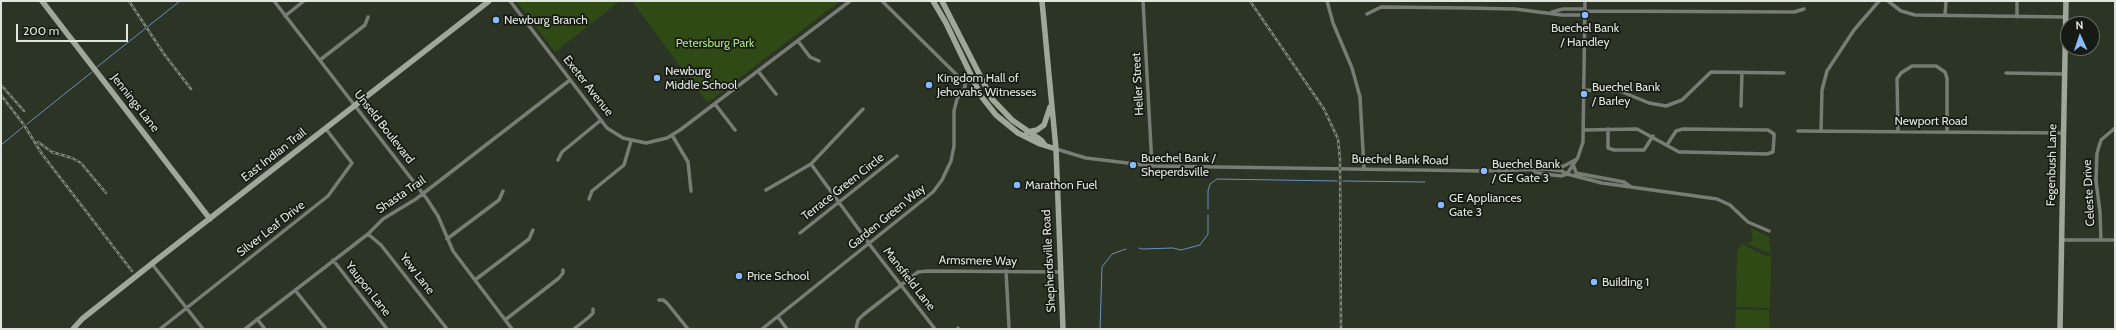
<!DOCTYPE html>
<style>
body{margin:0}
#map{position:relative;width:2116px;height:330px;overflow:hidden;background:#2c3426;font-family:Cabin,sans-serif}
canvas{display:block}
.frame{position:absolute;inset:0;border:2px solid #e0e6dd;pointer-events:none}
.north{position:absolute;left:2060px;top:16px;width:40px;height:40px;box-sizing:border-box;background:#171a14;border:1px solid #676c64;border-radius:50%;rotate:357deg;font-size:11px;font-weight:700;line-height:16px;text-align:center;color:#e0e6dd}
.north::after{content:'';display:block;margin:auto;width:14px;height:18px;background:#89bafc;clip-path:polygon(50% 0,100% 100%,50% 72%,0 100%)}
.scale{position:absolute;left:16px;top:24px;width:112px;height:18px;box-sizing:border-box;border:2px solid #e0e6dd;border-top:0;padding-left:5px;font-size:12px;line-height:14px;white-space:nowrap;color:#e0e6dd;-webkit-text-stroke:3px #171a14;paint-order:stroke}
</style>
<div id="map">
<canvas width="2116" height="330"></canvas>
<div class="frame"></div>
<div class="north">N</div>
<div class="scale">200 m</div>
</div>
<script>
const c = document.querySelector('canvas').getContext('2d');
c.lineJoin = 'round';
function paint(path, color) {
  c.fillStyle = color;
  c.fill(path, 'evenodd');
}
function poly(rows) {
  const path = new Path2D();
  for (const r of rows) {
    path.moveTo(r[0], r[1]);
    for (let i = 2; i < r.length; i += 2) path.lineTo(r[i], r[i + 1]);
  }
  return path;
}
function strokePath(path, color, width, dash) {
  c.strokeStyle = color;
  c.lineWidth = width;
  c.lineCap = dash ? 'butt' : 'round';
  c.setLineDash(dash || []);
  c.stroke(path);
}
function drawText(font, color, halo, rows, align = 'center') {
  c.font = font + ' Cabin,sans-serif';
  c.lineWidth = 3.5;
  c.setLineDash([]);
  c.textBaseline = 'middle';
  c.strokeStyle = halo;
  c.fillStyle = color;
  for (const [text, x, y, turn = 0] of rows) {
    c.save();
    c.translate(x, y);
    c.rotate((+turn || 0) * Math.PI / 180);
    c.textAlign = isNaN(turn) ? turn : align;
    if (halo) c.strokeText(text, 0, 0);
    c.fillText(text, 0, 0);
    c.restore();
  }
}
const green = poly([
 [516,1,620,1,555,52],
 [632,1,840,1,707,103],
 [1751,228,1769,237,1771,254,1745,243,1753,241],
 [1742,244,1766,256,1771,256,1770,308,1736,307,1737,251],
 [1736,309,1769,310,1770,329,1735,329]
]);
const stream = poly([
 [97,67,180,1],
 [27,124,92,72],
 [1,145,23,127],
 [1343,181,1425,182],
 [1208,209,1208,191,1210,184,1217,179,1337,181],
 [1139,248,1142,249,1173,248,1181,250,1200,245,1208,234,1208,215],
 [1100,329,1102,267,1112,254,1126,249]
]);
const street = poly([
 [274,1,427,199,438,216,453,251,512,329],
 [510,1,607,128,623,138,646,143,667,138,680,130,850,1],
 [1143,1,1152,166],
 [1327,1,1333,23,1352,68,1360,97,1364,169],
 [1888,1,1901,11,1915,15,2066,17],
 [1585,11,1794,12,1804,9],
 [1552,12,1563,9,1585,9],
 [1367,14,1381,7,1469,8,1515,9,1562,15,1585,15],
 [1945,15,1946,1],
 [285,16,304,1],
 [2017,17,2017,1],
 [798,41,810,57,819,61],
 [320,60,365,25,368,17],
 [758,71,776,94],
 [2006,73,2065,74],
 [1584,90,1620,91,1649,103,1666,106,1682,100,1711,72,1784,73],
 [715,104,735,130],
 [1741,106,1742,72],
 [1608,129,1608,148,1614,150,1644,150,1653,136],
 [1584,130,1637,129,1679,152,1684,152,1767,154,1773,152,1774,138,1774,134,1768,130,1683,129,1676,131,1667,145],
 [1798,131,2064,133],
 [1821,131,1822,90,1827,71,1854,30,1879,1],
 [1898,131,1897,79,1901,73,1912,66,1936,66,1945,72,1947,78,1947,131],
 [672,135,688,162,691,191],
 [1056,149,1086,158,1152,166,1484,171,1546,169,1562,171,1567,174],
 [558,160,562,152,601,120],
 [811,164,873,249,935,329],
 [1573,164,1576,173,1624,182,1631,187],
 [1553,169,1564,166,1577,159],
 [1533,170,1537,173,1561,176,1567,174,1602,183,1717,199,1730,205,1748,222,1769,231],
 [1567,174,1578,157,1583,142,1585,1],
 [766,190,811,164,863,109],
 [589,199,592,191,624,165,631,141],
 [800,233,897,156],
 [368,234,381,245,447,329],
 [447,239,499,200,503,191],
 [2062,240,2115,240],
 [2101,240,2100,212,2096,181,2097,153,2101,140,2115,128],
 [333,260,387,329],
 [152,264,203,329],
 [1006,271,1009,327],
 [475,280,529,239,533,230],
 [295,290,326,329],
 [659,300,663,300,667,303,688,329],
 [778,317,787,329],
 [257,319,265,329],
 [505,320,559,278,563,273,563,270],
 [160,329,328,196,352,163,326,129],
 [245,329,368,234,383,219,416,199,570,80],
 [574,329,589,317,593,313,593,309],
 [762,329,933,192,942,180,951,161,954,146,954,111,957,99,965,87,965,83,882,1],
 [856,329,858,320,863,315,918,272,928,271,1060,272],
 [958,329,958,328]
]);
const secondary = poly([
 [42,1,210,219],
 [933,1,946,23,981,96,996,115,1018,133,1040,144,1056,149],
 [942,1,992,99,1012,120,1041,140,1045,145],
 [1042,1,1056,149,1063,329],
 [1027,132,1037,130,1044,125,1050,107],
 [73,329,82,319,159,258,489,1],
 [2060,329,2066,1]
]);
const rail = poly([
 [129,1,164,54,191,89],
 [1250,1,1324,109,1338,139,1340,159,1341,329],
 [1,85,24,111],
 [1,95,24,125,42,154,132,271],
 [38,142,52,152,72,158,81,163,106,193]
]);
const markers = [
 [1585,15,4,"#89bafc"],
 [496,20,4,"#89bafc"],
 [657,78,4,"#89bafc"],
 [929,85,4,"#89bafc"],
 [1584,94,4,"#89bafc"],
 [1133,165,4,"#89bafc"],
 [1484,171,4,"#89bafc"],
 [1017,185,4,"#89bafc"],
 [1441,205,4,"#89bafc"],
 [739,276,4,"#89bafc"],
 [1594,282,4,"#89bafc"]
];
const poiNames = [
 ["Newburg Branch",504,20],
 ["Buechel Bank",1585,28,"center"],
 ["/ Handley",1585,42,"center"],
 ["Newburg",665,71],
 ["Middle School",665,85],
 ["Kingdom Hall of",937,78],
 ["Jehovahs Witnesses",937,92],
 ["Buechel Bank",1592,87],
 ["/ Barley",1592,101],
 ["Buechel Bank /",1141,158],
 ["Sheperdsville",1141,172],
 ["Buechel Bank",1492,164],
 ["/ GE Gate 3",1492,178],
 ["Marathon Fuel",1025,185],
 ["GE Appliances",1449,198],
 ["Gate 3",1449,212],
 ["Price School",747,276],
 ["Building 1",1602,282]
];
const parkNames = [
 ["Petersburg Park",715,43]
];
const streetNames = [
 ["Heller Street",1138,84,-93],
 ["Exeter Avenue",588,86,52],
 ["Jennings Lane",135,103,52],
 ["Newport Road",1931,121],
 ["Unseld Boulevard",384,127,52],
 ["East Indian Trail",274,155,-38],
 ["Buechel Bank Road",1400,160,1],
 ["Fegenbush Lane",2052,165,-89],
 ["Terrace Green Circle",843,187,-38],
 ["Celeste Drive",2089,193,-93],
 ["Shasta Trail",401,195,-34],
 ["Garden Green Way",887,217,-39],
 ["Silver Leaf Drive",271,229,-38],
 ["Armsmere Way",978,261,1],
 ["Shepherdsville Road",1049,261,-93],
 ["Yew Lane",417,274,52],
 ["Mansfield Lane",909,279,52],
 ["Yaupon Lane",368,289,52]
];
paint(green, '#2f4a14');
strokePath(stream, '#6a90bd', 1);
strokePath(street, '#777c74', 3.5);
strokePath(secondary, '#9fa69a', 5.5);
strokePath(rail, '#7f867a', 2.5);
strokePath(rail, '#171a14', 1, [3]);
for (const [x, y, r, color] of markers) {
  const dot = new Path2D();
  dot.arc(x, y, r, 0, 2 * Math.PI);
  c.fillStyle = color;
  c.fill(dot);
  strokePath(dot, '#171a14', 1.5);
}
drawText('12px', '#e0e6dd', '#171a14', poiNames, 'left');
drawText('12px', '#a8e277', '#171a14', parkNames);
drawText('12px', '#e0e6dd', '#171a14', streetNames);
</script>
